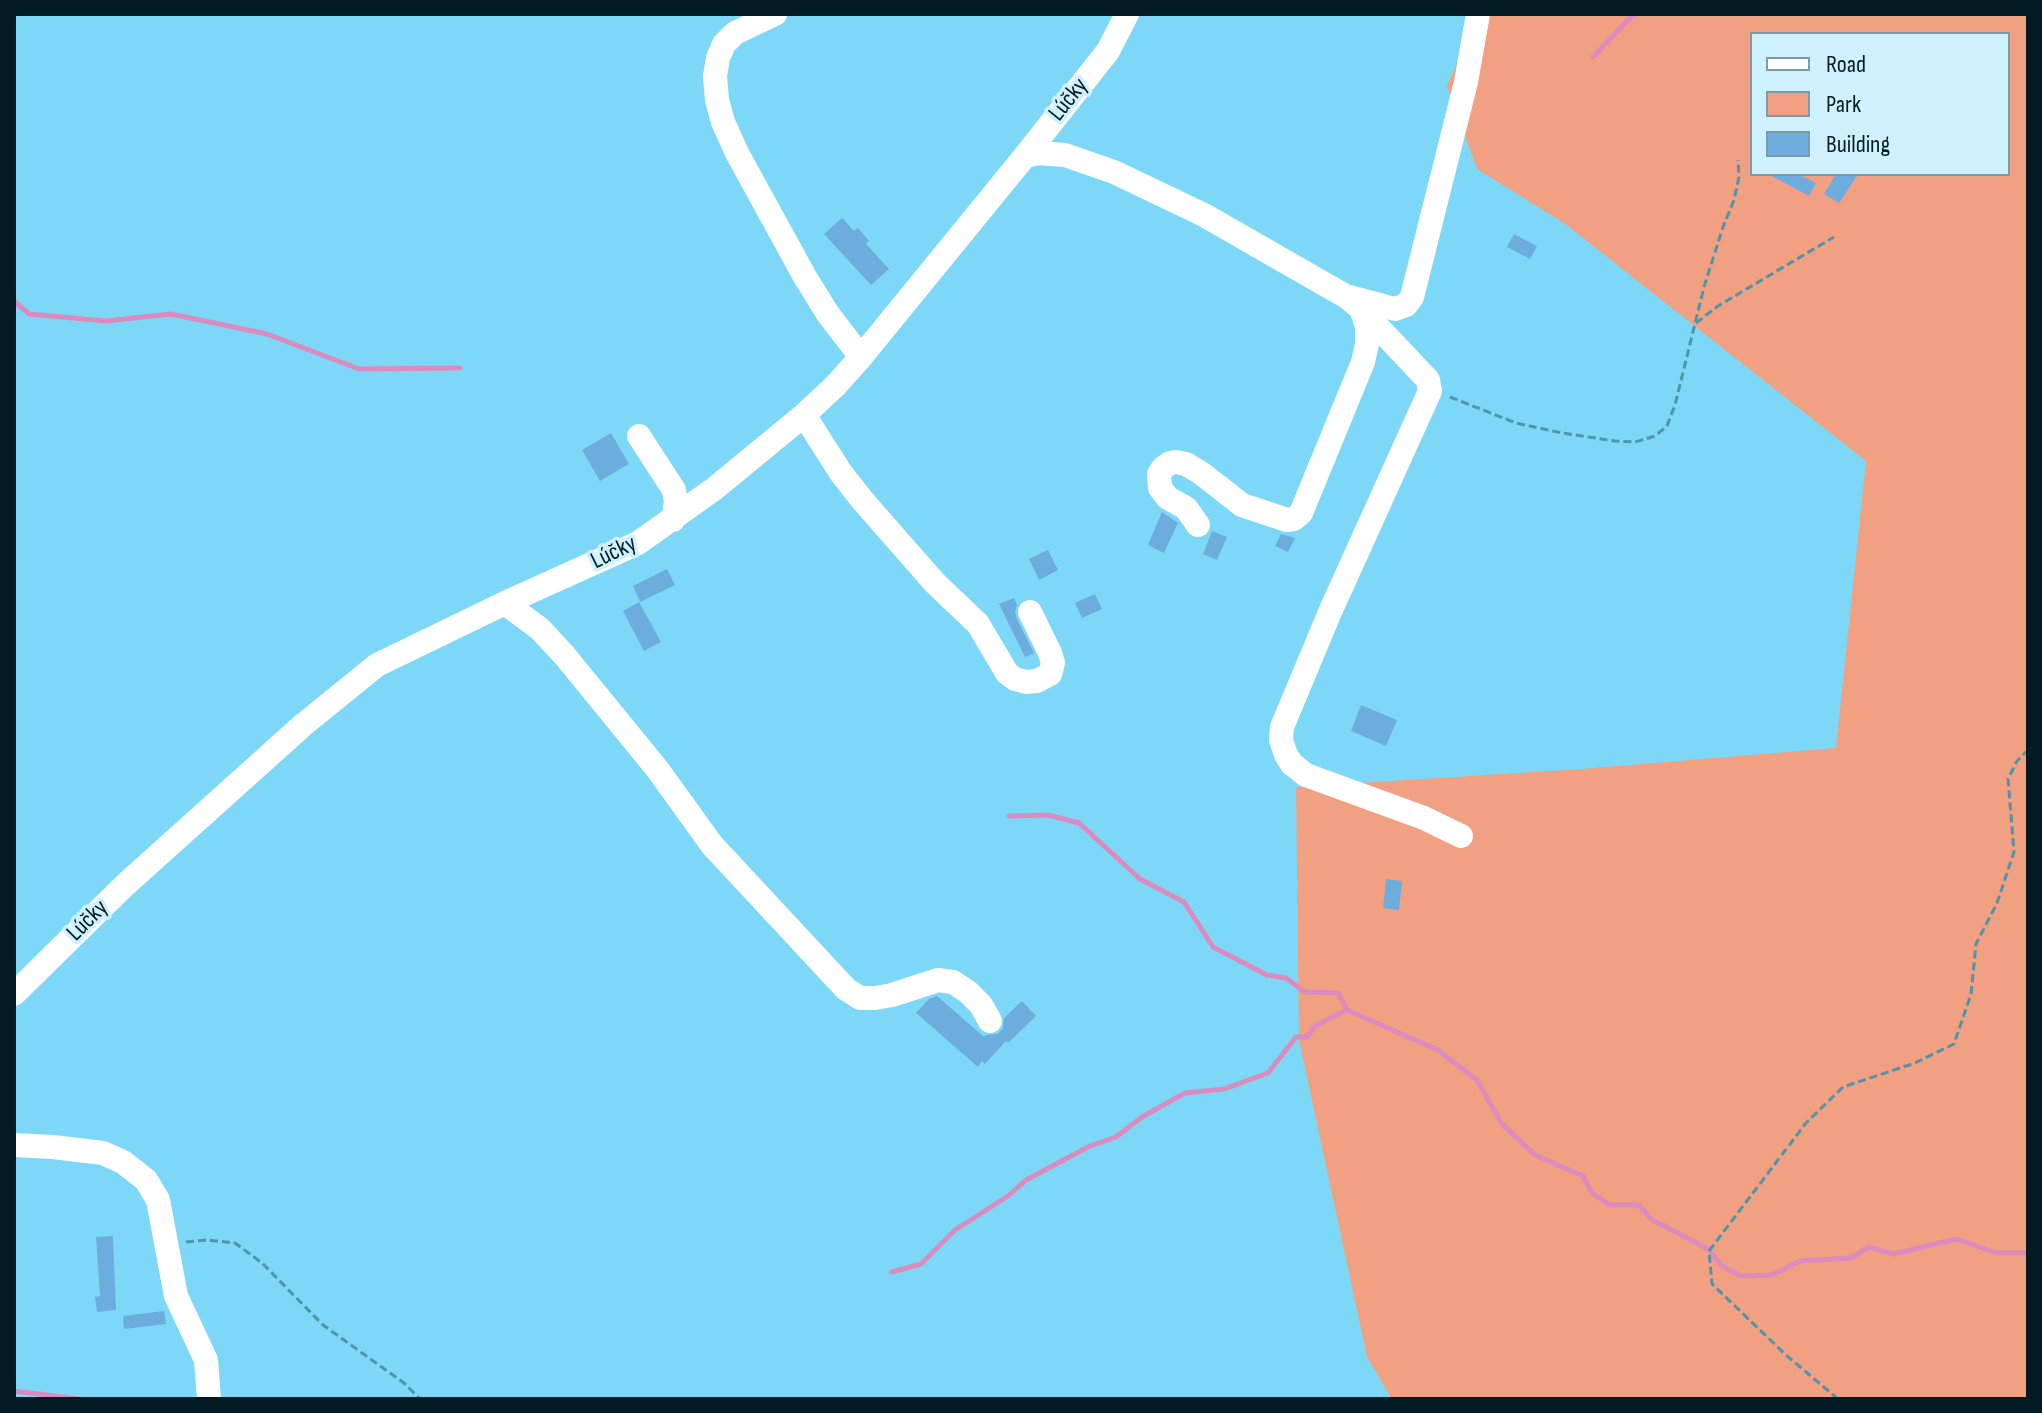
<!DOCTYPE html>
<meta charset="utf-8">
<style>
body{margin:0}
#map{position:relative;width:2042px;height:1413px;overflow:hidden;background:#7dd8f7;font-family:"Sofia Sans Condensed",sans-serif}
canvas{display:block}
.frame{position:absolute;inset:0;border:16px solid #001b24;pointer-events:none}
.legend{position:absolute;left:1750px;top:32px;width:260px;height:144px;box-sizing:border-box;background:#cff1fd;border:2px solid #7c9ba6;margin:0;padding:10px 14px;list-style:none;font-size:24px;color:#001b24}
.legend li{display:flex;align-items:center;gap:16px;height:40px}
.legend b{width:40px;border:2px solid #7c9ba6}
</style>
<div id="map">
<canvas width="2042" height="1413"></canvas>
<div class="frame"></div>
<ul class="legend">
<li><b style="height:10px;background:#fff"></b>Road</li>
<li><b style="height:22px;background:#f1a081"></b>Park</li>
<li><b style="height:22px;background:#6cadde"></b>Building</li>
</ul>
</div>
<script>
const c = document.querySelector('canvas').getContext('2d');
c.lineJoin = 'round';
function paint(path, color) {
  c.fillStyle = color;
  c.fill(path, 'evenodd');
}
function poly(rows) {
  const path = new Path2D();
  for (const r of rows) {
    path.moveTo(r[0], r[1]);
    for (let i = 2; i < r.length; i += 2) path.lineTo(r[i], r[i + 1]);
  }
  return path;
}
function strokePath(path, color, width, dash) {
  c.strokeStyle = color;
  c.lineWidth = width;
  c.lineCap = dash ? 'butt' : 'round';
  c.setLineDash(dash || []);
  c.stroke(path);
}
function drawText(font, color, halo, rows, align = 'center') {
  c.font = font + ' "Sofia Sans Condensed",sans-serif';
  c.lineWidth = 7;
  c.setLineDash([]);
  c.textBaseline = 'middle';
  c.strokeStyle = halo;
  c.fillStyle = color;
  for (const [text, x, y, turn = 0] of rows) {
    c.save();
    c.translate(x, y);
    c.rotate((+turn || 0) * Math.PI / 180);
    c.textAlign = isNaN(turn) ? turn : align;
    if (halo) c.strokeText(text, 0, 0);
    c.fillText(text, 0, 0);
    c.restore();
  }
}
const green = poly([
 [1479,14,2028,14,2028,1399,1392,1399,1367,1357,1299,1040,1296,787,1581,769,1836,748,1866,461,1564,223,1477,169,1447,86],
 [1752,34,2008,34,2008,174,1752,174]
]);
const stream = poly([
 [1593,57,1631,17,1636,14],
 [14,301,29,314,106,321,171,314,267,334,359,369,460,368],
 [1009,816,1048,815,1079,823,1140,879,1184,902,1213,947,1267,975,1286,978,1305,992,1338,993,1347,1010],
 [892,1272,921,1264,955,1230,1008,1196,1026,1180,1090,1146,1116,1137,1142,1117,1185,1093,1224,1089,1268,1073,1296,1037,1307,1037,1316,1025,1347,1010,1438,1050,1477,1080,1502,1124,1535,1155,1583,1176,1592,1193,1610,1205,1639,1205,1651,1219,1708,1249,1722,1266,1741,1276,1772,1275,1800,1261,1851,1258,1869,1247,1893,1254,1957,1239,1996,1253,2028,1253],
 [14,1391,79,1399]
]);
const building = poly([
 [1768,174,1798,174,1816,183,1809,196],
 [1836,174,1858,174,1839,203,1824,194],
 [842,218,854,231,858,228,869,241,866,244,889,269,871,285,824,234],
 [1514,234,1537,246,1530,259,1507,247],
 [611,433,629,464,600,481,582,450],
 [1162,512,1178,523,1164,553,1148,545],
 [1212,531,1227,537,1217,560,1203,554],
 [1281,534,1295,538,1288,552,1275,546],
 [1048,550,1058,570,1039,580,1029,559],
 [667,569,675,585,640,602,633,586],
 [1095,594,1102,609,1082,618,1075,603],
 [1014,598,1017,605,1015,612,1017,619,1034,653,1025,657,999,604],
 [639,602,661,642,644,651,623,611],
 [1361,705,1397,720,1386,746,1351,731],
 [1386,879,1402,881,1399,910,1383,908],
 [937,996,984,1037,986,1035,998,1034,1003,1028,1004,1018,1022,1001,1036,1016,1008,1043,1006,1041,985,1064,982,1061,978,1067,916,1013,929,999],
 [113,1236,116,1310,97,1312,95,1297,100,1296,96,1237],
 [164,1311,166,1324,124,1329,123,1316]
]);
const path = poly([
 [1696,323,1718,306,1834,237],
 [1450,397,1516,423,1562,433,1615,441,1635,442,1655,436,1667,426,1675,405,1704,287,1723,227,1734,200,1739,177,1738,160],
 [186,1242,207,1240,235,1243,262,1263,323,1325,404,1383,420,1399],
 [1838,1399,1786,1355,1712,1284,1709,1251,1806,1123,1843,1087,1915,1063,1954,1044,1971,994,1976,944,1997,903,2014,852,2008,779,2017,761,2028,750]
]);
const minor = poly([
 [775,14,735,33,724,44,718,58,715,76,717,100,723,122,737,153,805,277,828,314,861,357],
 [1025,156,1038,153,1065,155,1114,172,1204,215,1347,297,1361,309,1367,326,1367,344,1363,362,1301,513,1294,519,1287,520,1242,505,1201,473,1186,464,1176,462,1170,463,1163,468,1159,474,1160,488,1168,498,1186,508,1198,525],
 [1350,297,1395,309,1406,305,1412,297,1466,82,1478,14],
 [1361,309,1428,380,1430,391,1330,612,1282,727,1281,740,1286,755,1292,764,1306,775,1424,818,1461,836],
 [804,415,841,473,863,501,935,583,978,624,1007,673,1015,679,1026,682,1037,681,1050,674,1053,663,1050,653,1030,612],
 [639,436,674,490,676,502,673,520],
 [505,603,540,629,565,656,658,770,712,845,846,989,860,998,875,998,892,995,938,980,953,982,968,992,981,1005,990,1021],
 [14,994,125,885,303,725,377,665,505,603,638,543,714,489,804,415,836,385,861,357,1025,156,1108,51,1127,14],
 [14,1145,53,1147,103,1153,123,1162,146,1180,158,1200,176,1296,206,1360,209,1399]
]);
const streetNames = [
 ["Lúčky",1069,100,-51],
 ["Lúčky",614,553,-26],
 ["Lúčky",88,921,-45]
];
paint(green, '#f1a081');
strokePath(stream, '#dc8bbe', 5);
paint(building, '#6cadde');
strokePath(path, '#5094ab', 3, [8, 4]);
strokePath(minor, '#fff', 24);
drawText('24px', '#001b24', '#cff1fd', streetNames);
</script>
